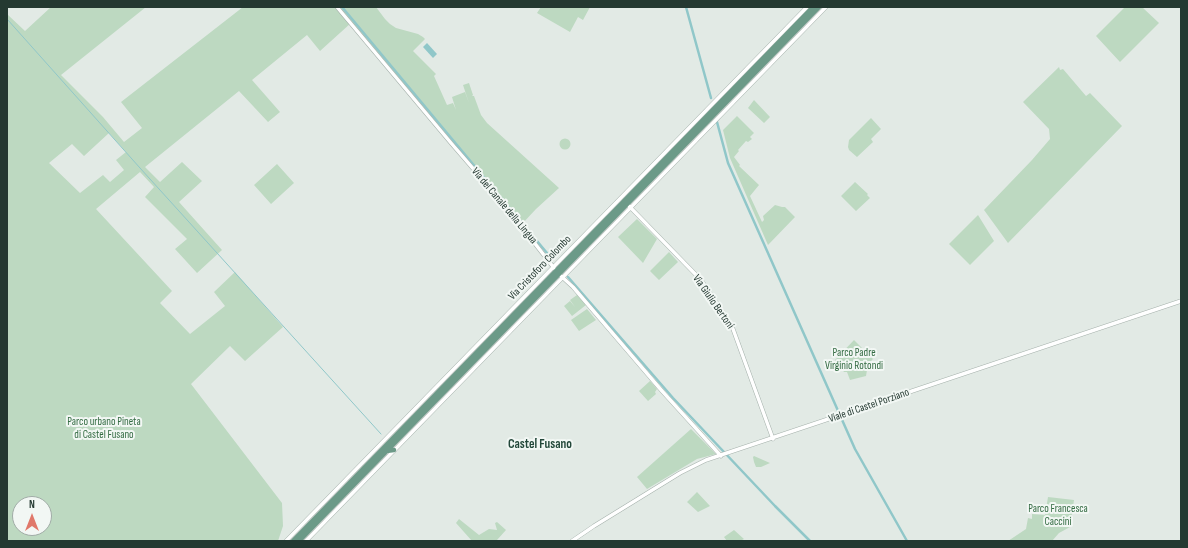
<!DOCTYPE html>
<style>
body{margin:0}
#map{position:relative;width:1188px;height:548px;overflow:hidden;background:#e2eae5;font-family:"Sofia Sans Condensed",sans-serif}
canvas{display:block}
.frame{position:absolute;inset:0;border:8px solid #243931;pointer-events:none}
.north{position:absolute;left:12px;top:496px;width:40px;height:40px;box-sizing:border-box;background:#f2f7f4;border:1px solid #a0aba6;border-radius:50%;rotate:0deg;font-size:11px;font-weight:700;line-height:16px;text-align:center;color:#243931}
.north::after{content:'';display:block;margin:auto;width:14px;height:18px;background:#e0786a;clip-path:polygon(50% 0,100% 100%,50% 72%,0 100%)}
</style>
<div id="map">
<canvas width="1188" height="548"></canvas>
<div class="frame"></div>
<div class="north">N</div>
</div>
<script>
const c = document.querySelector('canvas').getContext('2d');
c.lineJoin = 'round';
function paint(path, color) {
  c.fillStyle = color;
  c.fill(path, 'evenodd');
}
function poly(rows) {
  const path = new Path2D();
  for (const r of rows) {
    if (r.length === 3) {
      path.moveTo(r[0] + r[2], r[1]);
      path.arc(r[0], r[1], r[2], 0, 2 * Math.PI);
      continue;
    }
    path.moveTo(r[0], r[1]);
    for (let i = 2; i < r.length; i += 2) path.lineTo(r[i], r[i + 1]);
  }
  return path;
}
function strokePath(path, color, width, dash) {
  c.strokeStyle = color;
  c.lineWidth = width;
  c.lineCap = dash ? 'butt' : 'round';
  c.setLineDash(dash || []);
  c.stroke(path);
}
function drawText(font, color, halo, rows, align = 'center') {
  c.font = font + ' "Sofia Sans Condensed",sans-serif';
  c.lineWidth = 4;
  c.setLineDash([]);
  c.textBaseline = 'middle';
  c.strokeStyle = halo;
  c.fillStyle = color;
  for (const [text, x, y, turn = 0] of rows) {
    c.save();
    c.translate(x, y);
    c.rotate((+turn || 0) * Math.PI / 180);
    c.textAlign = isNaN(turn) ? turn : align;
    if (halo) c.strokeText(text, 0, 0);
    c.fillText(text, 0, 0);
    c.restore();
  }
}
const green = poly([
 [51,7,146,7,61,75,103,117,124,142,142,128,121,102,243,7,337,7,351,23,320,51,307,35,252,80,280,112,268,122,239,91,145,167,160,182,182,162,202,181,179,202,222,250,197,273,175,249,187,239,145,197,154,187,140,172,96,209,172,291,160,303,190,334,225,306,214,292,235,272,283,327,245,361,230,346,191,384,282,503,283,526,278,541,7,541,7,14,25,31],
 [109,133,126,152,116,160,124,170,110,182,103,175,80,193,49,163,72,144,84,156],
 [20,504,44,504,44,528,20,528],
 [339,7,376,7,385,19,390,24,396,28,418,34,423,37,425,39,413,51,436,74,434,76,447,105,453,103,456,110,452,97,465,92,469,103,463,85,469,83,473,95,472,96,474,96,481,115,487,123,559,188,536,209,522,224],
 [541,7,590,7,583,20,578,17,570,32,537,13],
 [1125,7,1142,7,1159,23,1120,62,1096,36],
 [1059,67,1060,70,1063,69,1086,96,1090,93,1122,126,1008,243,984,210,1032,160,1050,139,1049,129,1023,102],
 [754,100,770,117,764,123,748,108],
 [737,116,754,133,750,137,752,139,748,142,746,141,738,150,739,151,734,157,740,165,739,166,759,185,750,196,762,222,764,220,763,216,775,205,782,207,785,207,795,217,768,245,730,158,723,130],
 [871,118,881,129,871,139,873,142,857,157,849,150,848,147,849,140],
 [565,144,5.5],
 [277,164,294,183,271,204,254,185],
 [855,182,868,194,867,195,870,198,856,211,841,196],
 [978,215,994,241,970,265,949,244],
 [637,219,657,239,643,263,618,237],
 [669,252,678,262,659,280,650,271],
 [577,295,586,305,572,316,564,306,570,301,575,307,570,300],
 [587,309,596,320,579,331,571,320],
 [854,340,873,359,868,364,866,376,850,380,847,372,844,372,835,360],
 [650,381,657,389,655,392,656,394,648,401,639,391],
 [691,429,716,454,697,459,647,489,637,477],
 [754,456,770,463,761,467,756,467,754,462,753,457],
 [697,492,710,506,698,512,687,502],
 [1048,497,1074,500,1070,527,1059,533,1052,541,1008,541,1026,529,1028,518,1032,519,1032,514,1045,515],
 [459,519,479,535,489,529,497,530,495,523,497,522,506,530,497,540,498,541,472,541,456,523],
 [734,530,744,539,740,541,727,541,724,537]
]);
const water = poly([
 [427,43,437,54,433,58,423,47]
]);
const stream = poly([
 [7,19,140,168,381,434]
]);
const canal = poly([
 [342,7,552,259],
 [686,7,711,98],
 [717,122,728,163,855,449,907,541],
 [568,277,673,398,775,506,810,541]
]);
const tertiary = poly([
 [337,7,451,143,508,209,554,268],
 [629,206,701,280,728,320,733,329,773,439],
 [561,276,573,287,662,391,721,456],
 [286,541,807,7],
 [306,541,826,7],
 [572,541,594,526,680,473,706,460,1181,301]
]);
const primary = poly([
 [386,451,394,450],
 [293,541,813,7],
 [299,541,819,7]
]);
const streetNames = [
 ["Via del Canale della Lingua",504,206,50],
 ["Via Cristoforo Colombo",540,268,-46],
 ["Via Giulio Bertoni",713,302,55],
 ["Viale di Castel Porziano",869,406,-19]
];
const parkNames = [
 ["Parco Padre",854,353],
 ["Virginio Rotondi",854,366],
 ["Parco urbano Pineta",104,422],
 ["di Castel Fusano",104,435],
 ["Parco Francesca",1058,509],
 ["Caccini",1058,522]
];
const quarterNames = [
 ["Castel Fusano",540,445]
];
paint(green, '#bdd9c1');
paint(water, '#90c7c9');
strokePath(stream, '#90c7c9', 1);
strokePath(canal, '#90c7c9', 2.5);
strokePath(tertiary, '#a5b1ab', 4.5);
strokePath(primary, '#bdc4c1', 5.5);
strokePath(tertiary, '#fff', 3.5);
strokePath(primary, '#6c9a88', 4.5);
drawText('11px', '#243931', '#f2f7f4', streetNames);
drawText('11px', '#336b42', '#f2f7f4', parkNames);
drawText('bold 13px', '#23483a', '#f2f7f4', quarterNames);
</script>
